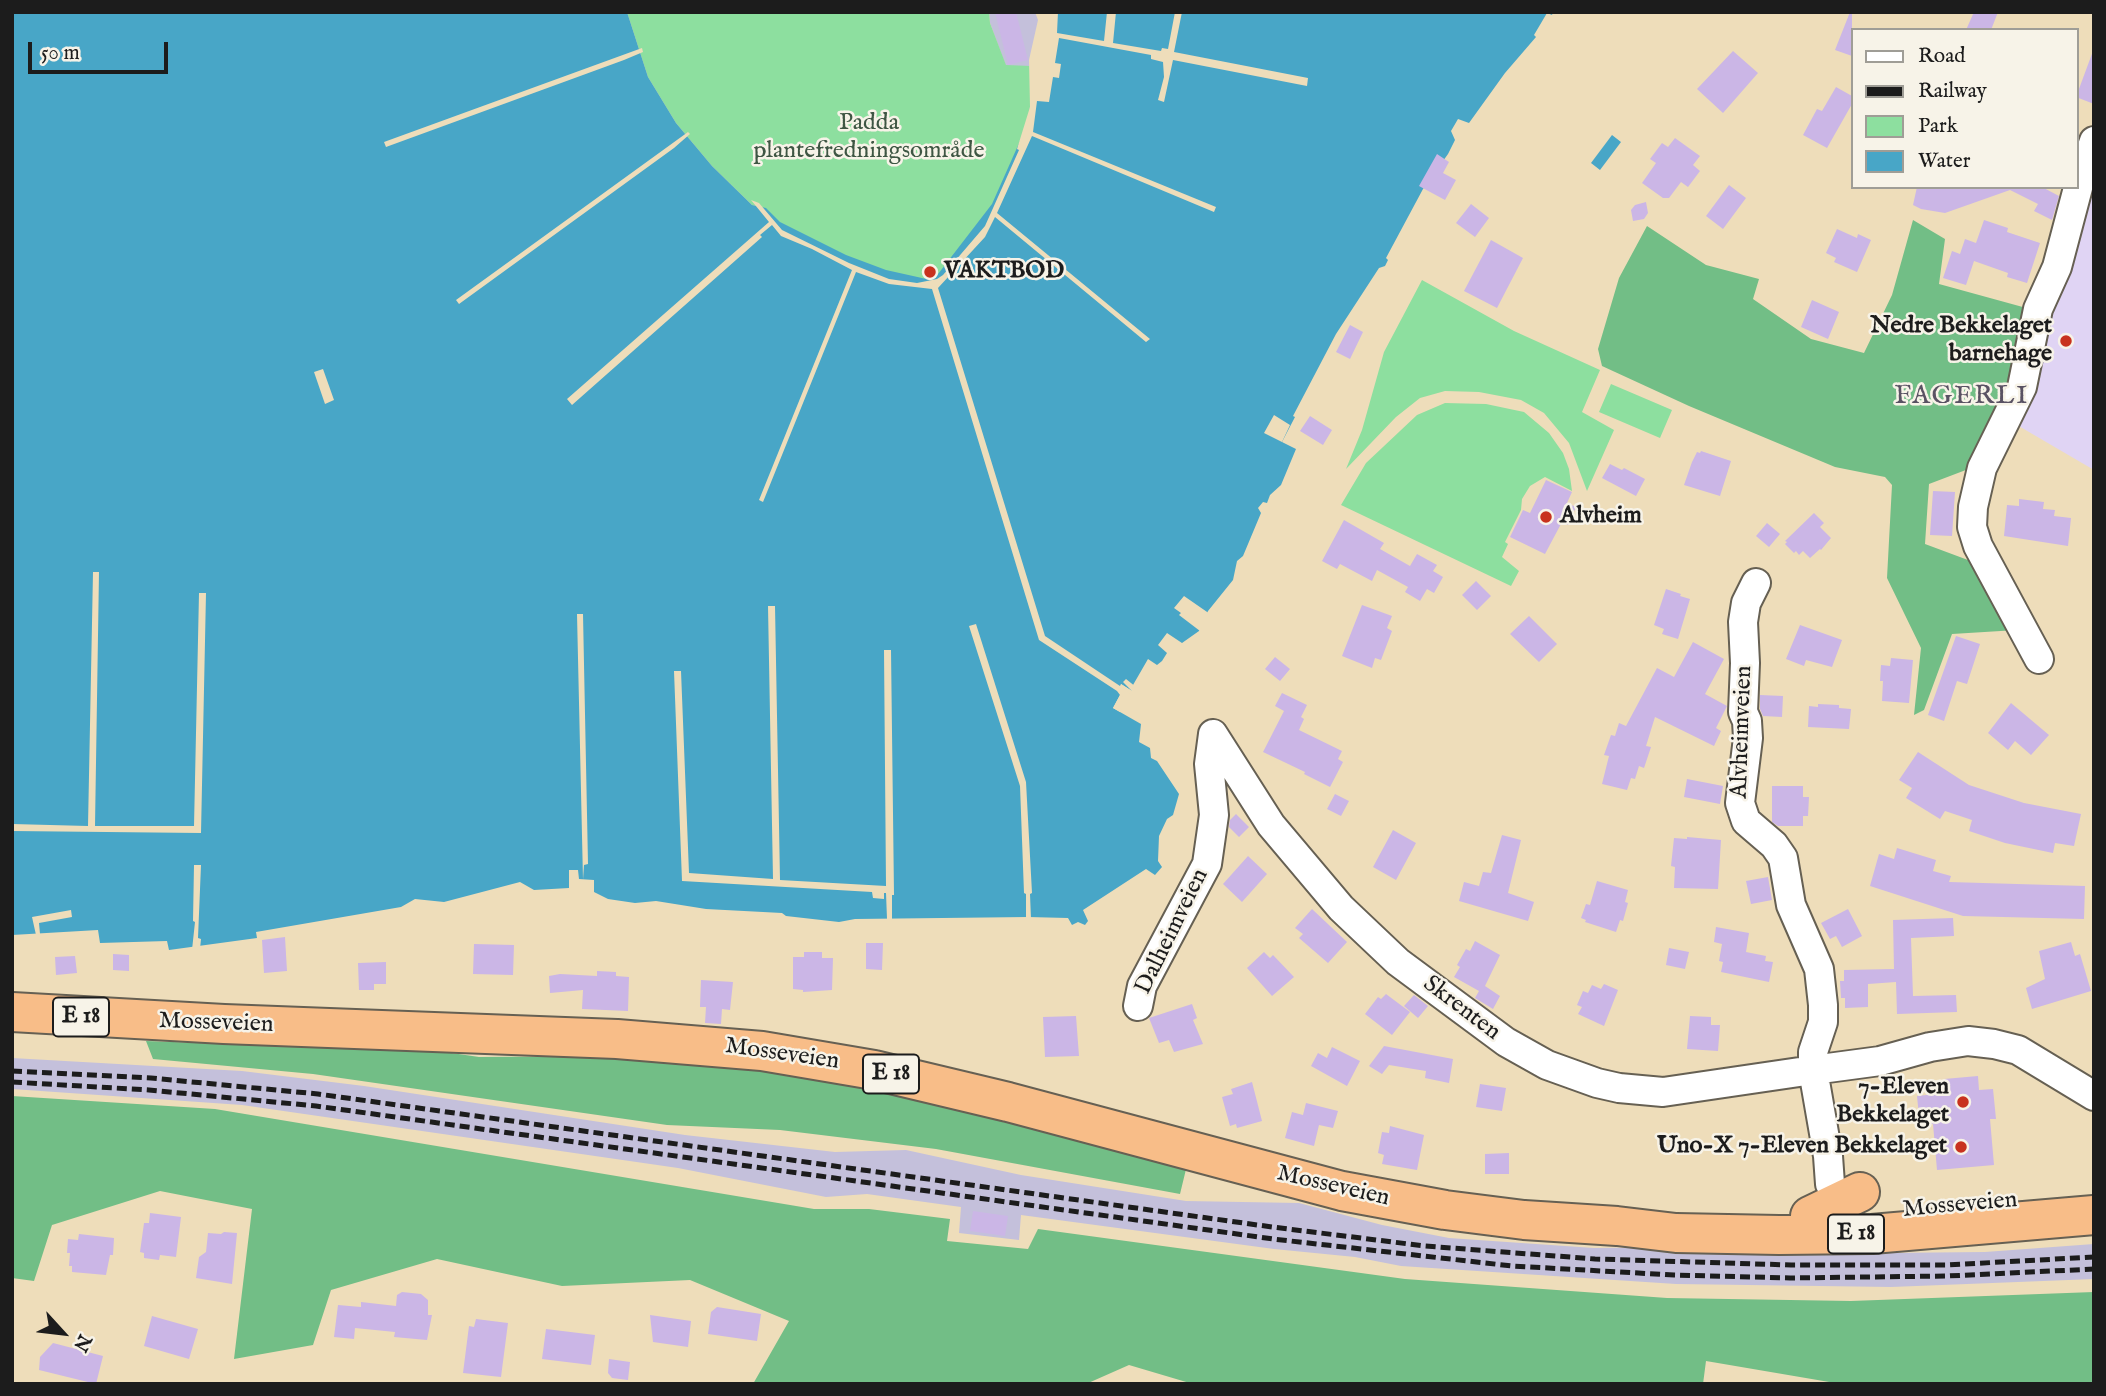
<!DOCTYPE html>
<meta charset="utf-8">
<style>
body{margin:0}
#map{position:relative;width:2106px;height:1396px;overflow:hidden;background:#eeddba;font-family:"IM FELL English",serif}
canvas{display:block}
.frame{position:absolute;inset:0;border:14px solid #1c1c1c;pointer-events:none}
.legend{position:absolute;left:1851px;top:28px;width:228px;height:161px;box-sizing:border-box;background:#f7f3e8;border:2px solid #9f9d96;margin:0;padding:9px 12px;list-style:none;font-size:21px;color:#1c1c1c}
.legend li{display:flex;align-items:center;gap:14px;height:35px}
.legend b{width:35px;border:2px solid #9f9d96}
.north{position:absolute;left:28px;top:1298px;width:70px;height:70px;-webkit-text-stroke:5px #f7f3e8;paint-order:stroke;rotate:117deg;font-size:19px;font-weight:700;line-height:28px;text-align:center;color:#1c1c1c}
.north::after{content:'';display:block;margin:auto;width:24px;height:32px;background:#1c1c1c;clip-path:polygon(50% 0,100% 100%,50% 72%,0 100%)}
.scale{position:absolute;left:28px;top:42px;width:140px;height:32px;box-sizing:border-box;border:4px solid #1c1c1c;border-top:0;padding-left:9px;font-size:21px;line-height:24px;white-space:nowrap;color:#1c1c1c;-webkit-text-stroke:5px #f7f3e8;paint-order:stroke}
</style>
<div id="map">
<canvas width="2106" height="1396"></canvas>
<div class="frame"></div>
<ul class="legend">
<li><b style="height:9px;background:#fff"></b>Road</li>
<li><b style="height:9px;background:#1c1c1c"></b>Railway</li>
<li><b style="height:19px;background:#8ddf9f"></b>Park</li>
<li><b style="height:19px;background:#48a6c7"></b>Water</li>
</ul>
<div class="north">N</div>
<div class="scale">50 m</div>
</div>
<script>
const c = document.querySelector('canvas').getContext('2d');
c.lineJoin = 'round';
function paint(path, color) {
  c.fillStyle = color;
  c.fill(path, 'evenodd');
}
function poly(rows) {
  const path = new Path2D();
  for (const r of rows) {
    path.moveTo(r[0], r[1]);
    for (let i = 2; i < r.length; i += 2) path.lineTo(r[i], r[i + 1]);
  }
  return path;
}
function strokePath(path, color, width, dash) {
  c.strokeStyle = color;
  c.lineWidth = width;
  c.lineCap = dash ? 'butt' : 'round';
  c.setLineDash(dash || []);
  c.stroke(path);
}
function drawText(font, color, halo, rows, align = 'center') {
  c.font = font + ' "IM FELL English",serif';
  c.lineWidth = 5;
  c.setLineDash([]);
  c.textBaseline = 'middle';
  c.strokeStyle = halo;
  c.fillStyle = color;
  for (const [text, x, y, turn = 0] of rows) {
    c.save();
    c.translate(x, y);
    c.rotate((+turn || 0) * Math.PI / 180);
    c.textAlign = isNaN(turn) ? turn : align;
    if (halo) c.strokeText(text, 0, 0);
    c.fillText(text, 0, 0);
    c.restore();
  }
}
const built = poly([
 [2087,196,2094,199,2094,470,2017,425,2040,331]
]);
const industrial = poly([
 [989,12,1038,12,1041,20,1031,66,1006,66,990,23],
 [12,1058,242,1071,364,1086,685,1135,835,1152,906,1150,1021,1175,1186,1201,1299,1203,1382,1225,1449,1238,1594,1248,1678,1247,1783,1254,1985,1252,2094,1244,2094,1279,1891,1287,1676,1284,1401,1266,1355,1257,1274,1249,1021,1215,1019,1240,959,1233,961,1207,867,1194,826,1197,678,1168,242,1105,12,1089]
]);
const green = poly([
 [627,12,989,12,990,23,1006,65,1031,66,1031,98,1028,123,988,219,951,267,932,281,841,265,756,206,752,205,712,166,676,123,648,77],
 [1422,280,1514,331,1600,370,1582,412,1614,430,1587,491,1569,443,1544,413,1521,400,1479,392,1445,391,1420,398,1396,417,1346,469,1362,430,1384,352],
 [1611,384,1672,410,1660,438,1599,412],
 [1445,403,1486,404,1524,412,1549,433,1563,453,1569,469,1572,491,1545,477,1530,486,1522,499,1521,510,1505,542,1508,544,1502,557,1519,571,1511,586,1341,505,1366,463,1417,415]
]);
const forest = poly([
 [1913,220,1945,239,1939,284,2030,309,2023,364,1979,465,1929,484,1925,544,1976,563,2017,630,1952,634,1924,710,1914,715,1921,648,1887,578,1892,485,1885,477,1835,467,1689,406,1602,366,1598,349,1619,278,1647,226,1706,265,1759,279,1753,299,1811,339,1864,353,1892,295],
 [146,1041,335,1048,404,1046,479,1057,616,1056,858,1077,1188,1161,1180,1194,936,1149,780,1130,667,1125,313,1074,153,1059],
 [12,1096,215,1109,814,1209,869,1209,950,1219,947,1241,1028,1249,1038,1229,1405,1279,1667,1298,1851,1301,2094,1292,2094,1384,1841,1384,1706,1361,1703,1384,1193,1384,1129,1365,1086,1384,753,1384,789,1321,690,1280,562,1286,437,1259,331,1290,313,1345,234,1359,252,1209,160,1191,52,1225,34,1281,12,1278]
]);
const water = poly([
 [12,12,627,12,648,77,676,123,712,166,752,205,766,208,780,222,846,255,886,270,931,280,935,278,992,204,1028,123,1041,20,1038,12,1553,12,1552,15,1547,13,1534,35,1536,37,1505,73,1469,123,1458,119,1451,131,1455,140,1448,154,1423,189,1386,258,1388,260,1385,266,1379,268,1336,334,1293,416,1295,417,1282,442,1296,449,1281,485,1270,495,1267,503,1263,502,1258,508,1261,513,1243,556,1237,561,1233,580,1208,611,1199,631,1182,643,1167,633,1158,645,1167,653,1162,661,1157,665,1148,659,1133,685,1132,691,1121,684,1120,695,1113,708,1141,724,1139,742,1150,748,1151,758,1157,761,1179,794,1173,815,1167,819,1159,836,1158,861,1162,867,1155,875,1146,869,1083,910,1088,921,1085,925,1078,922,1072,925,1068,918,1028,917,855,919,839,922,786,916,782,913,706,909,656,901,635,903,608,899,594,892,594,880,579,879,578,870,569,870,569,888,534,890,520,882,444,902,415,899,401,907,256,932,257,938,169,950,167,941,100,943,98,930,12,935],
 [1612,135,1621,142,1600,170,1591,163]
]);
const pier = poly([
 [1035,12,1058,12,1057,33,1104,41,1107,12,1116,12,1113,43,1161,51,1162,48,1168,49,1175,12,1182,12,1174,52,1308,78,1307,86,1173,60,1164,102,1158,100,1164,77,1163,62,1151,59,1151,55,1059,38,1055,63,1061,64,1059,78,1053,77,1049,102,1037,101,1033,132,1216,207,1214,212,1032,136,997,213,1150,339,1146,342,995,217,985,237,938,288,1045,636,1120,686,1121,684,1132,691,1123,682,1126,679,1136,687,1136,692,1133,695,1123,689,1123,696,1118,707,1122,709,1120,712,1113,708,1120,695,1117,691,1039,640,932,289,889,284,856,272,763,502,759,500,852,270,812,249,781,236,772,225,760,235,762,237,572,405,567,399,769,222,751,200,759,203,782,230,849,263,889,279,917,283,937,279,943,275,985,226,1019,150,1017,149,1030,107,1029,60,1038,20],
 [642,48,643,52,624,60,386,147,384,142],
 [688,132,690,134,674,148,459,304,456,300],
 [323,369,334,400,325,404,314,372],
 [1274,415,1290,425,1282,442,1264,433],
 [93,572,99,572,95,826,194,826,199,593,206,593,201,833,12,831,12,824,88,826],
 [1184,596,1210,614,1200,631,1179,615,1181,613,1174,608],
 [768,606,775,606,780,880,886,886,884,650,891,650,894,895,892,895,892,919,887,919,886,893,884,893,884,899,873,898,872,892,682,881,674,671,681,671,689,873,773,879],
 [577,614,583,614,588,864,584,865,583,880],
 [976,624,1026,782,1032,893,1030,894,1031,919,1026,919,1026,894,1024,893,1020,786,969,626],
 [194,865,201,865,198,938,201,939,200,949,192,950,195,922,193,921],
 [71,910,72,917,39,923,40,934,36,935,32,917]
]);
const building = poly([
 [995,12,1016,12,1028,60,1008,65],
 [1850,12,1852,12,1852,56,1835,50],
 [1974,12,1998,12,1991,30,1966,30],
 [1733,51,1758,73,1723,113,1697,89],
 [2093,51,2094,51,2094,104,2076,97],
 [1836,87,1852,96,1852,104,1827,148,1803,135,1817,109,1822,111],
 [1675,138,1700,156,1693,165,1700,171,1688,187,1681,182,1669,198,1663,198,1642,183,1656,163,1650,159,1662,143,1668,147],
 [1437,154,1449,162,1443,173,1456,180,1445,200,1419,186],
 [1729,185,1746,198,1723,229,1706,216],
 [1917,187,2042,187,2059,196,2052,220,2034,211,2038,204,2010,190,1945,213,1921,209,1913,205],
 [1646,202,1648,213,1644,219,1633,221,1631,210,1635,205],
 [1471,204,1489,218,1475,237,1456,223],
 [1984,220,2008,228,2007,232,2040,243,2027,283,2007,277,2008,273,1974,261,1966,285,1943,278,1952,251,1960,254,1965,239,1976,243],
 [1837,229,1857,238,1858,234,1871,240,1857,272,1834,262,1836,258,1826,253],
 [1491,240,1523,258,1497,308,1464,291],
 [1812,300,1839,312,1828,339,1801,327],
 [1350,325,1363,332,1350,359,1336,352],
 [1310,416,1332,430,1323,445,1300,431],
 [1701,451,1731,461,1720,496,1684,485,1692,462,1697,452,1700,453],
 [1610,464,1622,470,1624,468,1645,479,1636,496,1602,478],
 [1546,480,1572,492,1567,503,1576,507,1568,525,1562,522,1545,554,1510,537,1523,510,1530,513],
 [1933,491,1955,492,1952,536,1930,535],
 [2019,499,2044,502,2043,509,2055,510,2054,516,2071,518,2068,546,2004,536,2007,505,2019,506],
 [1814,513,1824,523,1820,527,1831,538,1821,550,1820,549,1810,558,1803,551,1799,555,1796,551,1794,553,1785,544,1787,542,1785,541],
 [1344,520,1384,543,1380,549,1410,566,1417,554,1437,565,1433,571,1443,577,1434,593,1427,589,1420,601,1405,592,1408,587,1377,570,1372,581,1340,564,1337,569,1322,561],
 [1767,523,1780,534,1769,547,1756,536],
 [1476,581,1491,596,1477,610,1462,595],
 [1666,589,1681,594,1680,596,1690,599,1678,639,1662,634,1664,629,1654,625],
 [1362,605,1392,616,1387,628,1392,631,1381,660,1375,658,1372,668,1342,656],
 [1529,616,1557,644,1539,662,1510,634],
 [1800,625,1842,640,1832,667,1806,660,1804,666,1786,659],
 [1956,636,1980,644,1967,684,1957,681,1944,721,1928,715],
 [1693,642,1724,659,1705,694,1727,706,1716,728,1721,731,1714,746,1655,717,1646,746,1651,747,1644,768,1639,766,1635,779,1631,778,1627,790,1602,784,1609,756,1604,755,1611,735,1615,736,1619,723,1626,726,1657,668,1674,677],
 [1275,657,1290,669,1280,681,1265,669],
 [1891,658,1913,660,1909,703,1882,701,1883,681,1880,681,1881,665,1890,666],
 [1282,693,1307,705,1301,717,1304,719,1299,730,1342,751,1338,759,1343,762,1330,787,1304,774,1305,772,1263,752,1284,711,1275,706],
 [1760,695,1783,696,1782,717,1763,716,1760,709],
 [2011,703,2049,735,2031,755,2015,741,2008,750,1988,733],
 [1818,704,1839,705,1839,708,1851,709,1849,729,1808,727,1809,706,1818,707],
 [1918,752,1969,785,2024,803,2081,814,2074,846,2055,843,2053,853,2005,843,1969,831,1972,820,1945,811,1940,819,1906,798,1912,788,1899,780],
 [1687,779,1723,786,1720,804,1684,797],
 [1772,786,1803,786,1803,797,1809,797,1808,816,1803,816,1803,826,1778,826,1772,822],
 [1335,794,1349,801,1341,816,1327,809],
 [1236,814,1249,827,1239,837,1229,827,1230,820],
 [1393,830,1416,843,1396,880,1373,867],
 [1502,835,1521,840,1508,893,1534,902,1528,921,1459,901,1464,882,1479,886,1483,872,1491,873],
 [1687,837,1721,840,1718,889,1674,888,1675,867,1671,866,1674,838,1687,839],
 [1897,848,1936,860,1933,871,1951,876,1949,882,2085,886,2084,919,1963,916,1870,886,1879,854,1894,859],
 [1248,856,1267,874,1242,902,1223,884],
 [1768,877,1772,900,1751,904,1746,881],
 [1597,881,1628,890,1625,902,1628,903,1623,921,1620,920,1616,932,1585,922,1586,920,1581,918,1586,904,1590,905],
 [1312,909,1347,942,1328,963,1299,938,1303,934,1295,928],
 [1848,909,1862,936,1842,947,1836,936,1830,939,1821,923],
 [1953,918,1954,936,1911,938,1913,996,1956,995,1957,1012,1897,1014,1896,982,1868,984,1868,1007,1845,1008,1845,998,1841,998,1840,981,1844,981,1844,970,1894,969,1893,920],
 [1716,927,1749,933,1746,952,1766,956,1765,961,1773,962,1769,982,1721,972,1723,962,1719,961,1722,944,1714,942],
 [285,937,287,971,264,973,262,940],
 [1475,941,1500,955,1485,986,1500,996,1493,1009,1475,998,1479,991,1454,977,1460,967,1457,965,1466,949,1470,951],
 [2071,942,2075,956,2080,954,2091,991,2032,1009,2026,988,2045,979,2039,951],
 [866,943,883,943,882,970,866,969],
 [474,944,514,945,513,975,473,974],
 [1669,948,1689,952,1685,969,1666,965],
 [804,952,822,952,822,958,833,958,832,990,803,992,803,990,793,989,793,957,804,957],
 [1264,952,1270,958,1273,955,1294,977,1272,996,1247,968],
 [113,954,129,955,129,971,113,970],
 [75,956,77,973,56,975,55,957],
 [386,962,386,984,374,984,374,990,359,990,358,963],
 [597,971,616,972,616,976,629,977,628,1011,582,1009,583,990,550,993,549,976,560,974,597,976],
 [701,980,733,982,730,1010,722,1009,721,1024,705,1023,706,1007,700,1007],
 [1604,984,1618,990,1604,1026,1578,1014,1582,1007,1577,1005,1583,991,1588,993,1592,985,1601,989],
 [1386,994,1410,1012,1392,1035,1365,1014,1378,997,1381,999],
 [1414,995,1428,1006,1418,1018,1404,1006],
 [1192,1004,1197,1018,1193,1020,1203,1044,1174,1052,1169,1040,1159,1043,1149,1018],
 [1076,1016,1079,1056,1045,1057,1043,1017],
 [1690,1016,1711,1017,1711,1025,1720,1025,1718,1051,1687,1049],
 [1384,1046,1453,1059,1449,1083,1425,1078,1426,1071,1389,1065,1382,1074,1369,1066],
 [1332,1047,1360,1061,1347,1086,1311,1066,1318,1053,1327,1058],
 [1978,1076,1979,1090,1993,1089,1996,1119,1990,1119,1994,1165,1937,1170,1933,1124,1920,1126,1917,1096,1945,1093,1944,1079],
 [1252,1082,1262,1121,1237,1128,1236,1124,1230,1126,1222,1097,1233,1094,1231,1089],
 [1480,1084,1506,1088,1502,1111,1476,1107],
 [1306,1103,1338,1111,1333,1128,1319,1125,1314,1146,1285,1138,1292,1112,1303,1115],
 [1390,1126,1424,1135,1417,1170,1382,1164,1384,1155,1378,1153,1382,1132,1389,1133],
 [1509,1153,1509,1174,1485,1174,1485,1154],
 [973,1211,1008,1216,1005,1236,970,1231],
 [150,1213,181,1217,176,1257,160,1255,159,1260,144,1258,144,1253,140,1252,144,1223,149,1223],
 [224,1232,237,1233,232,1284,196,1278,199,1257,206,1252,208,1233,221,1234],
 [79,1234,114,1238,113,1255,110,1255,106,1275,72,1272,72,1266,69,1266,70,1253,67,1253,68,1239,78,1240],
 [402,1292,421,1294,428,1300,428,1315,432,1315,427,1340,394,1337,395,1332,355,1328,354,1339,334,1337,338,1305,361,1307,361,1302,396,1306,397,1295],
 [717,1307,761,1314,757,1341,708,1334,711,1312],
 [650,1315,691,1321,688,1347,653,1342],
 [152,1316,198,1329,189,1359,144,1346],
 [476,1319,508,1323,501,1377,463,1373,469,1326,474,1327],
 [546,1329,595,1335,591,1365,542,1359],
 [53,1343,103,1356,96,1384,39,1370,40,1357],
 [609,1359,630,1362,628,1380,612,1378,608,1373]
]);
const minor = poly([
 [1756,583,1746,603,1743,622,1745,663,1743,712,1747,721,1748,738,1740,803,1746,821,1774,845,1783,858,1791,905,1819,969,1823,1005,1823,1022,1813,1052,1813,1070,1880,1061,1930,1047,1968,1041,1994,1044,2018,1050,2094,1096],
 [2039,659,1978,546,1972,527,1973,507,1982,468,2022,387,2038,309,2057,267,2079,184,2094,141],
 [1213,734,1271,825,1341,908,1398,962,1506,1042,1547,1065,1597,1083,1619,1088,1663,1092,1813,1070,1828,1156,1830,1184],
 [1138,1006,1142,986,1207,864,1214,815,1209,764,1213,734]
]);
const highway = poly([
 [12,1012,224,1024,617,1039,762,1051,874,1070,1008,1102,1342,1191,1445,1210,1524,1220,1617,1226,1676,1233,1779,1235,1872,1234,2094,1215],
 [1810,1216,1860,1192]
]);
const rail = poly([
 [12,1071,151,1078,318,1094,1272,1227,1425,1246,1595,1259,1791,1265,1946,1265,2094,1257],
 [12,1082,149,1090,316,1106,1273,1239,1512,1266,1674,1275,1790,1278,1947,1276,2094,1269]
]);
const markers = [
 [930,272,7,"#c8321e"],
 [2066,341,7,"#c8321e"],
 [1546,517,7,"#c8321e"],
 [1963,1102,7,"#c8321e"],
 [1961,1147,7,"#c8321e"]
];
const shields = [
 [81,1017,56],
 [891,1074,56],
 [1856,1234,56]
];
const shieldNames = [
 ["E 18",81,1017],
 ["E 18",891,1074],
 ["E 18",1856,1234]
];
const parkNames = [
 ["Padda",869,124],
 ["plantefredningsområde",869,152]
];
const poiNames = [
 ["VAKTBOD",944,272,"left"],
 ["Nedre Bekkelaget",2052,327],
 ["barnehage",2052,355],
 ["Alvheim",1560,517,"left"],
 ["7-Eleven",1949,1088],
 ["Bekkelaget",1949,1116],
 ["Uno-X 7-Eleven Bekkelaget",1947,1147]
];
const streetNames = [
 ["Alvheimveien",1743,732,-88],
 ["Dalheimveien",1173,932,-64],
 ["Skrenten",1461,1009,37],
 ["Mosseveien",216,1024,2],
 ["Mosseveien",782,1055,8],
 ["Mosseveien",1333,1187,13],
 ["Mosseveien",1960,1206,-5]
];
const neighbourhoodNames = [
 ["FAGERLI",1962,398]
];
paint(built, '#e0d4f4');
paint(industrial, '#c4c0db');
paint(green, '#8ddf9f');
paint(forest, '#72be86');
paint(water, '#48a6c7');
paint(pier, '#eeddba');
paint(building, '#cbb6e6');
strokePath(minor, '#666053', 32);
strokePath(highway, '#666053', 42);
strokePath(minor, '#fff', 28);
strokePath(highway, '#f8bd88', 38);
strokePath(rail, '#1c1c1c', 5, [10, 5]);
for (const [x, y, r, color] of markers) {
  const dot = new Path2D();
  dot.arc(x, y, r, 0, 2 * Math.PI);
  c.fillStyle = color;
  c.fill(dot);
  strokePath(dot, '#f7f3e8', 2.5);
}
for (const [x, y, w] of shields) {
  const box = new Path2D();
  box.roundRect(x - w / 2, y - 19.5, w, 39, 5);
  c.fillStyle = '#f7f3e8';
  c.fill(box);
  strokePath(box, '#1c1c1c', 2);
}
drawText('bold 23px', '#1c1c1c', null, shieldNames);
drawText('24px', '#3e5643', '#f7f3e8', parkNames);
drawText('bold 24px', '#1c1c1c', '#f7f3e8', poiNames, 'right');
drawText('24px', '#1c1c1c', '#f7f3e8', streetNames);
c.letterSpacing = '2px';
drawText('26px', '#595263', '#f7f3e8', neighbourhoodNames);
c.letterSpacing = '0px';
</script>
